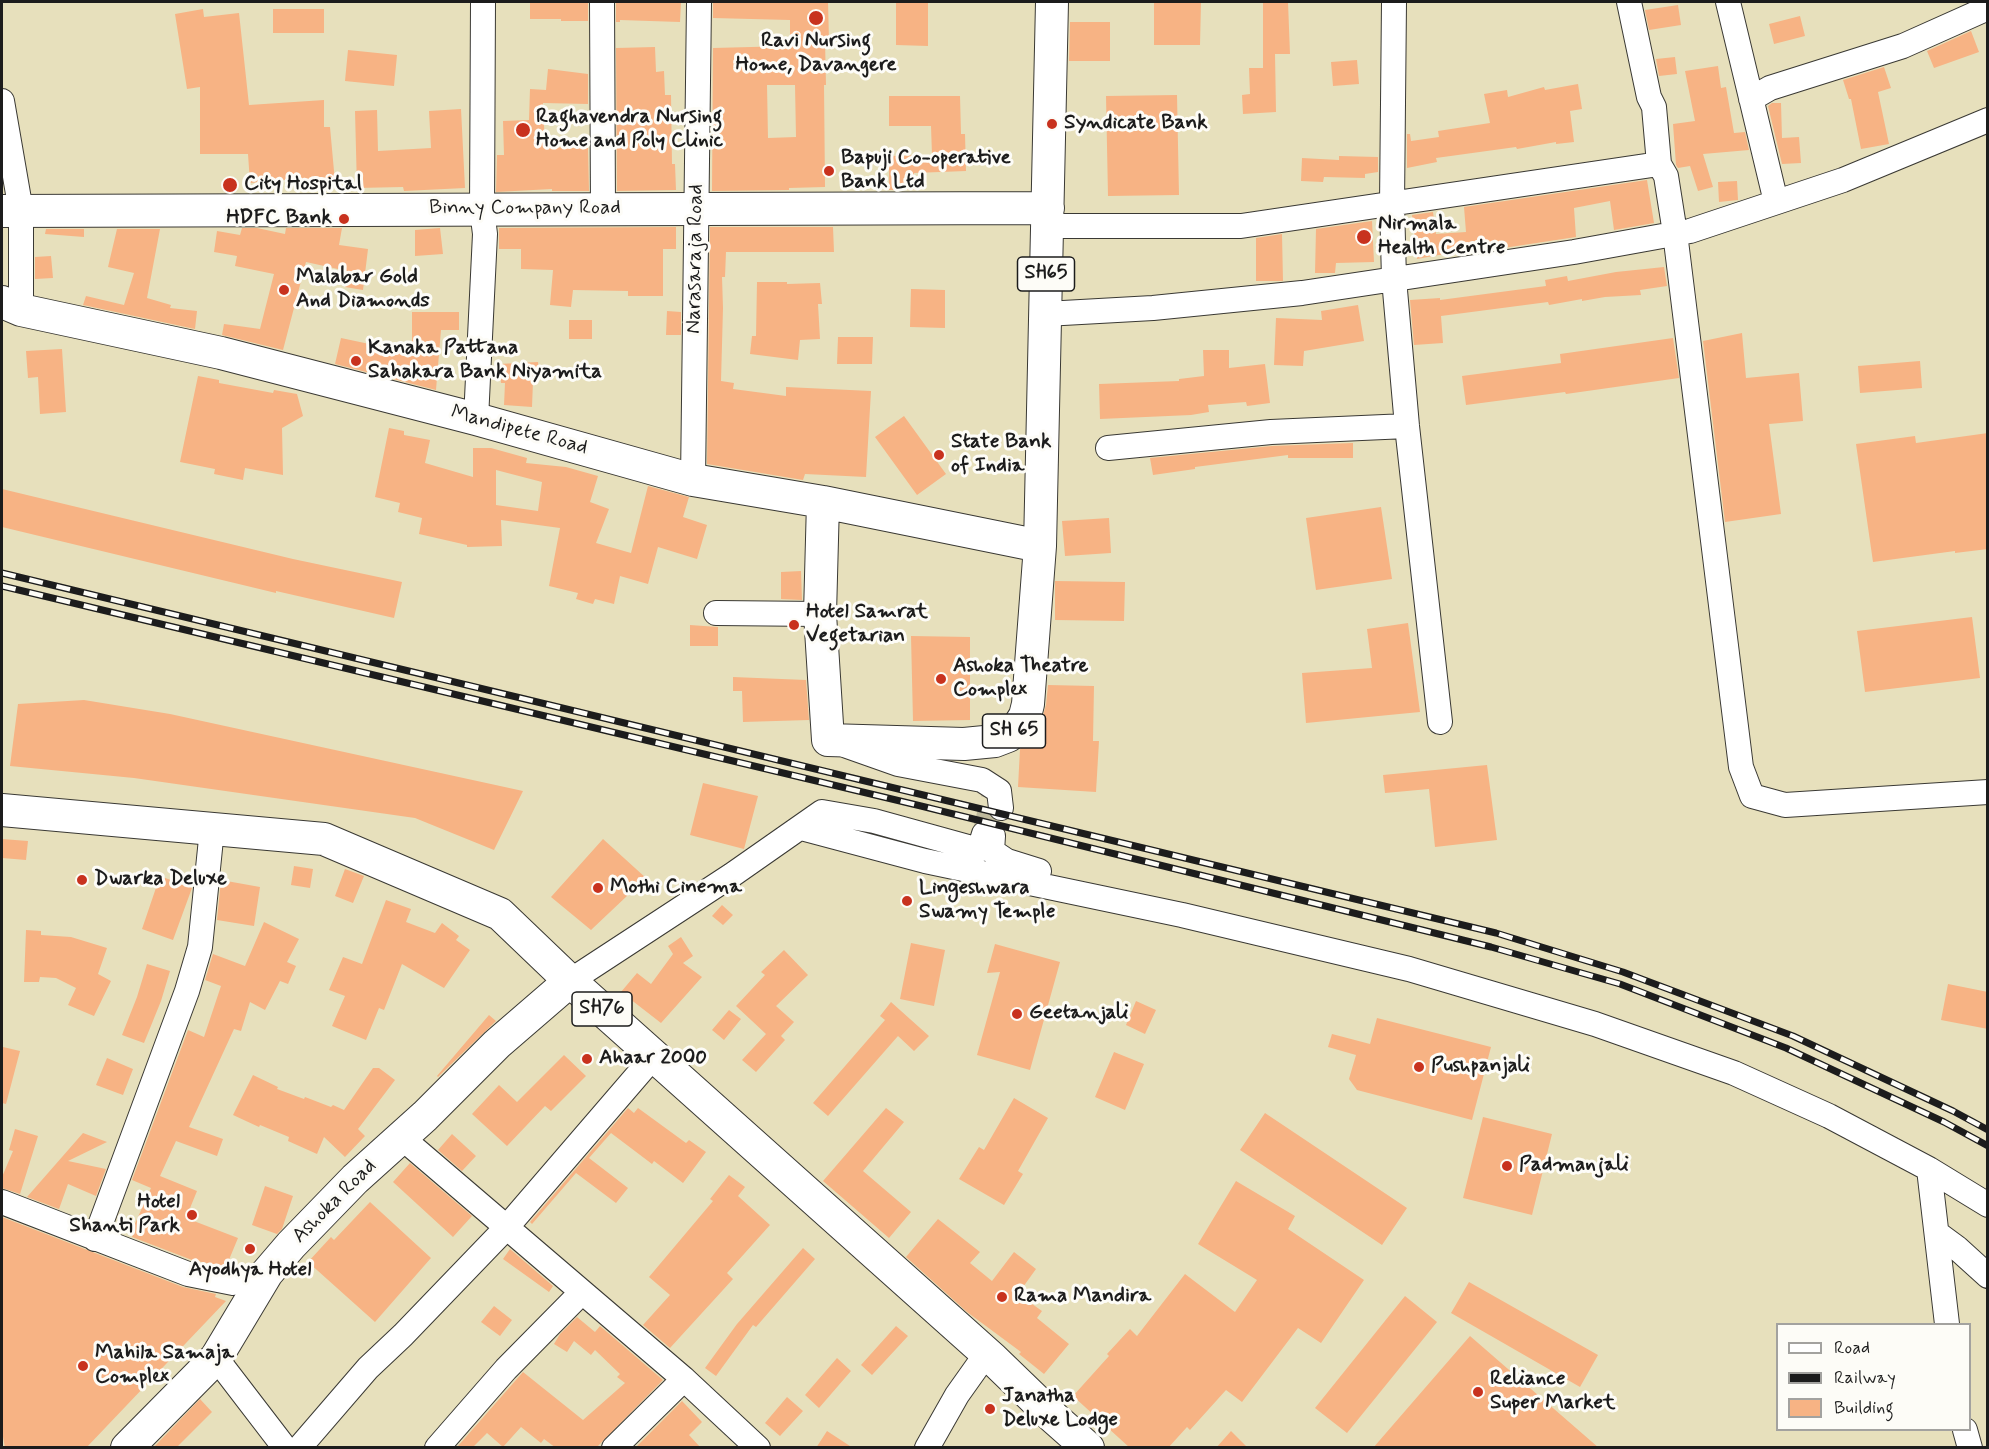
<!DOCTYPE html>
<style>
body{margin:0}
#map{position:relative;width:1989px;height:1449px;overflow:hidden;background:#e7e0bc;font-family:Mynerve,sans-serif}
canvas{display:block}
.frame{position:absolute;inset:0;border:3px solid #1c1c1c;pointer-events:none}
.legend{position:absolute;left:1776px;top:1323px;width:195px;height:108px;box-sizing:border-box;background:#fdfcf7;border:2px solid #a3a29f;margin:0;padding:8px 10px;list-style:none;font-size:18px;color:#1c1c1c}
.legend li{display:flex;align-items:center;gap:12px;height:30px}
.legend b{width:30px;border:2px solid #a3a29f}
</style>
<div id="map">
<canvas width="1989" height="1449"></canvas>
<div class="frame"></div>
<ul class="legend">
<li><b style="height:8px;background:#fff"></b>Road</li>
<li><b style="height:8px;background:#1c1c1c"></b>Railway</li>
<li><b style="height:16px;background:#f7b384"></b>Building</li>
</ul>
</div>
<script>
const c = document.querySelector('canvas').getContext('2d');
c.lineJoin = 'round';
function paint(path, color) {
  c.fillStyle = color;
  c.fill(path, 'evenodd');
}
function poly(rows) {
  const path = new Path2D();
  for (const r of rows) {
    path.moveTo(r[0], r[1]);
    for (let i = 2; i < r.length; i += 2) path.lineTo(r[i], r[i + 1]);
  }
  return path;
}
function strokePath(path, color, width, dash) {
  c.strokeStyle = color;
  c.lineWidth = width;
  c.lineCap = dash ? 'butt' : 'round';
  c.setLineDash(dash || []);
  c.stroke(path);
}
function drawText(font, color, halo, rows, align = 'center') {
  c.font = font + ' Mynerve,sans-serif';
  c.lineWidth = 6;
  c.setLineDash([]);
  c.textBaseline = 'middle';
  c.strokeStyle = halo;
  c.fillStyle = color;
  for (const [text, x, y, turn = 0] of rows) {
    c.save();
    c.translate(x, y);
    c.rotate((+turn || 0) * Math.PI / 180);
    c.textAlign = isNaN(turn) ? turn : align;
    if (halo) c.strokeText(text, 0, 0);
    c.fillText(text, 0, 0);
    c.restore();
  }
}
const building = poly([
 [530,2,588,2,588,21,561,21,561,19,530,19],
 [616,2,681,2,680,22,620,20,620,22,616,22],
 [713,2,828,2,829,40,825,40,826,85,824,85,825,187,789,188,789,190,712,191,713,48,790,46,790,20,713,18],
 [767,85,795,85,796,137,768,138],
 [896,2,928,2,928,46,896,45],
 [1154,2,1201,2,1200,45,1154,45],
 [1263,2,1288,2,1290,54,1275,54,1276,112,1243,114,1242,95,1250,94,1249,68,1263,68],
 [1678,5,1681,25,1649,30,1645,10],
 [203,9,204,17,239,13,249,105,324,100,324,127,330,127,335,182,296,185,296,179,250,183,248,154,200,154,200,87,187,89,175,14],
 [273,9,324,9,324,33,273,33],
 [1800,16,1805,36,1774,44,1769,24],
 [1070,22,1110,22,1110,61,1069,61],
 [1971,31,1979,52,1934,68,1927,51],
 [655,47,656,72,664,71,665,95,671,95,672,164,675,164,676,190,617,191,616,48],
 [348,50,397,55,394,86,345,81],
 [1675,57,1677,74,1659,76,1656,59],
 [1357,60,1359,84,1333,86,1331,62],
 [1718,66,1721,88,1726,87,1734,133,1745,132,1749,150,1703,154,1713,187,1698,191,1690,166,1678,168,1676,165,1673,124,1695,121,1685,71],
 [1884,67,1891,88,1878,92,1889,144,1861,149,1851,99,1849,99,1843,80],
 [548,69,588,74,588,104,543,103,545,147,588,148,589,191,552,191,552,189,496,192,497,155,504,155,503,121,529,120,530,89,546,90],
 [1578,84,1582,109,1570,111,1574,142,1556,144,1556,142,1517,149,1516,147,1436,158,1437,162,1407,168,1407,134,1410,134,1411,141,1439,137,1438,131,1490,123,1484,94,1507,90,1508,97,1544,87,1545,90],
 [1177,95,1179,195,1108,196,1106,96],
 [889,96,960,96,961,134,965,134,966,171,914,173,914,190,889,190,889,156,932,155,931,126,889,126],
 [1772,103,1781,103,1782,138,1799,137,1801,163,1782,164,1768,106],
 [461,109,465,188,404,191,403,187,357,188,355,111,377,110,378,151,431,148,429,111],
 [1339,156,1378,157,1378,172,1365,174,1365,178,1324,177,1323,182,1301,181,1302,158,1339,160],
 [1647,180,1654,223,1614,230,1610,201,1574,208,1576,237,1464,254,1439,255,1417,259,1412,215,1433,212,1436,234,1466,232,1464,207],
 [1737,181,1738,200,1719,202,1718,182],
 [1372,221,1374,262,1336,263,1335,273,1315,273,1316,229],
 [676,227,676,249,663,249,663,296,628,296,628,291,573,290,571,307,550,305,553,270,521,269,521,249,499,249,499,228],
 [710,227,833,227,834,252,726,252,725,277,722,277,723,308,721,381,734,383,733,389,786,396,786,387,871,391,866,477,805,474,803,480,707,464],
 [242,228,257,228,285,234,286,228,342,228,339,245,368,249,363,290,345,287,347,271,306,262,283,350,222,335,224,324,260,329,274,274,235,266,237,256,214,252,217,231,240,235],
 [440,228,443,254,415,256,415,230],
 [46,229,84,229,84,237,45,234],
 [117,229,160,229,147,298,171,305,170,308,197,311,195,329,83,305,86,296,124,305,134,273,108,267],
 [1282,234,1283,281,1256,281,1256,238],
 [51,256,53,278,35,279,35,257],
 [1664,267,1667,286,1640,290,1641,295,1605,297,1582,301,1582,299,1549,305,1548,302,1441,316,1443,343,1414,345,1410,300,1440,298,1440,300,1546,286,1545,280,1567,276,1568,281,1616,272],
 [757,282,787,282,787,284,820,283,822,304,818,304,820,339,800,340,798,360,750,354,752,336,756,336],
 [911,289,945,290,945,328,910,327],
 [1358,305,1364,341,1304,351,1303,366,1274,365,1276,318,1322,320,1321,311],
 [667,311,681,312,681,335,666,335],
 [412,312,459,312,459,330,441,330,436,390,335,364,341,338,393,349,393,348,412,350],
 [569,320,592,320,592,339,569,339],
 [1742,333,1746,378,1799,373,1803,421,1769,424,1781,514,1725,522,1703,341],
 [838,337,873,337,872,364,837,364],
 [1673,338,1679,378,1566,394,1565,392,1466,405,1462,376,1561,363,1560,354],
 [62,349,66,412,40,414,38,377,28,378,26,351],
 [1203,350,1229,350,1229,368,1265,364,1270,403,1247,406,1246,402,1208,405,1209,412,1191,415,1100,419,1099,384,1179,381,1179,379,1204,376],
 [1920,361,1922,388,1860,393,1858,366],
 [538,362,540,380,533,381,532,407,504,405,505,383,501,383,499,364],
 [198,376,219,380,219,383,273,393,274,390,297,394,303,416,282,428,283,475,245,468,243,480,214,474,215,469,180,462],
 [904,416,946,474,917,495,875,437],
 [389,428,404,431,404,435,430,440,425,463,473,477,473,448,491,448,527,458,526,463,566,467,598,476,590,502,609,509,596,543,631,553,648,486,689,497,683,517,707,525,697,559,658,547,648,584,620,576,614,604,595,599,593,604,576,599,578,593,549,586,560,528,501,520,502,546,467,547,467,545,419,534,422,518,398,512,400,503,375,497],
 [496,470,542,482,538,511,496,505],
 [1988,433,1988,549,1955,553,1955,551,1873,562,1856,444,1915,436,1916,443],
 [1353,443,1353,458,1288,458,1288,455,1195,467,1195,469,1153,475,1150,458,1272,446],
 [2,489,293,559,402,582,394,618,276,591,276,593,2,527],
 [1381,507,1392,579,1316,590,1306,518],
 [1109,518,1111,553,1065,556,1062,521],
 [801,571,802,600,781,599,781,572],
 [1055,581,1125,582,1124,621,1055,620],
 [1972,617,1980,678,1865,692,1857,631],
 [1408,623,1420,712,1306,723,1302,673,1372,668,1367,629],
 [690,625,718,627,718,646,690,646],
 [911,636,970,637,970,720,913,721],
 [733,677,806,680,809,720,743,722,742,691,733,691],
 [1048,685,1094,686,1093,741,1099,741,1096,792,1018,787,1020,749,1033,737,1039,738,1040,726,1046,705],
 [84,700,170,714,523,791,494,850,415,818,134,778,10,766,18,704],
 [1487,765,1497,840,1435,847,1429,789,1385,793,1383,775],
 [703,783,758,796,744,849,690,835],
 [2,839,28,841,26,860,2,858],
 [603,839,646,878,591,930,551,897],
 [294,866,313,869,310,888,291,885],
 [345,869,364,876,353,903,335,896],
 [160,876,192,888,173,940,142,929],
 [221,880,260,887,254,926,217,920],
 [386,900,411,909,406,922,435,933,442,923,459,936,456,940,470,950,444,988,402,964,384,1010,379,1008,366,1040,332,1026,345,996,329,990,343,957,362,964],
 [722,905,733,915,723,925,712,916],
 [264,922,299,939,287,962,296,966,288,984,280,981,265,1010,250,1002,241,1031,234,1029,189,1127,223,1139,217,1156,176,1141,160,1176,197,1191,186,1218,238,1238,226,1267,192,1260,132,1237,135,1228,133,1228,151,1188,132,1180,188,1030,204,1037,221,986,205,980,213,954,245,966],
 [26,930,41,931,41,935,71,937,107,948,98,974,111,981,94,1016,68,1005,76,988,56,978,40,977,39,982,24,982],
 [681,937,693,956,683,963,702,977,661,1023,621,992,637,973,651,984,673,954,668,946],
 [911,943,945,950,934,1006,900,999],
 [995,944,1060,962,1030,1070,977,1055,1000,972,987,973],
 [784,950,808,975,776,1006,794,1022,781,1036,785,1040,756,1072,742,1060,766,1034,736,1006,765,975,761,972],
 [147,964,170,971,161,1001,144,1043,122,1035,137,997],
 [1948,984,1988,992,1988,1029,1941,1020],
 [1136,1001,1156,1010,1145,1034,1126,1025],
 [891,1002,929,1036,914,1051,898,1036,828,1116,813,1103,885,1020,880,1016],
 [729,1010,741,1019,724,1040,712,1030],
 [489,1015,496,1021,438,1077,437,1076],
 [1377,1018,1491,1047,1472,1120,1357,1090,1349,1079,1356,1055,1328,1047,1332,1034,1370,1044],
 [3,1047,20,1051,6,1104,2,1103,2,1054],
 [1114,1052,1144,1064,1125,1110,1095,1097],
 [564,1055,586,1076,551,1111,545,1106,507,1146,472,1114,499,1085,517,1102],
 [107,1058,133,1069,123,1095,96,1085],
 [373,1068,379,1068,395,1080,358,1129,365,1136,345,1157,324,1137,317,1154,288,1141,289,1137,260,1125,259,1127,233,1115,253,1075,278,1087,277,1089,304,1099,305,1097,331,1107,333,1105,344,1110],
 [1014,1098,1048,1118,1018,1171,1023,1174,1004,1205,959,1179,979,1147,984,1150],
 [628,1108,634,1113,638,1108,686,1143,689,1140,706,1152,683,1183,654,1161,652,1164,611,1133,589,1158,628,1188,616,1203,576,1173,532,1224,530,1222],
 [886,1108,904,1122,863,1171,911,1212,889,1238,823,1181],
 [1265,1113,1407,1208,1382,1245,1240,1150],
 [1483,1117,1552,1134,1532,1215,1463,1198],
 [15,1129,38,1136,20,1194,2,1188,2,1177,13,1151,9,1150],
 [83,1133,107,1142,68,1161,106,1169,96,1196,68,1184,59,1209,27,1197],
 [452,1134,476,1156,462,1171,438,1150],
 [410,1163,472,1216,453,1237,393,1182],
 [729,1175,745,1187,738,1196,770,1225,727,1273,733,1279,670,1348,643,1325,670,1295,649,1277,713,1201,710,1199],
 [1236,1181,1295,1216,1288,1229,1364,1280,1321,1343,1298,1328,1242,1402,1226,1390,1190,1430,1187,1427,1168,1448,1130,1448,1073,1396,1109,1356,1107,1354,1130,1329,1137,1336,1185,1274,1235,1312,1257,1280,1198,1244],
 [265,1186,293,1196,282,1229,277,1234,252,1225],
 [370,1202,431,1258,375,1322,308,1262,331,1237,334,1240],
 [2,1217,183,1287,216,1294,215,1297,226,1301,86,1448,5,1448,2,1431],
 [938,1219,980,1252,970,1263,992,1281,1014,1252,1036,1269,1018,1294,1042,1311,1037,1318,1069,1344,1044,1374,1019,1354,1021,1352,967,1312,906,1257],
 [803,1248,815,1259,756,1327,753,1325,716,1376,705,1368,737,1324],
 [510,1249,553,1286,549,1292,503,1259],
 [1469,1282,1598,1355,1580,1387,1451,1313],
 [1405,1296,1437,1322,1347,1433,1315,1408],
 [494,1306,512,1320,500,1336,481,1322],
 [577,1317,595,1332,600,1326,663,1380,596,1448,556,1448,544,1439,541,1443,521,1427,503,1447,487,1433,472,1448,460,1448,458,1446,523,1372,583,1420,625,1383,617,1377,620,1374,595,1350,591,1355,574,1341,567,1352,554,1344,560,1334],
 [896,1326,908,1336,872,1375,861,1365],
 [1470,1336,1599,1448,1373,1448],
 [837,1358,851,1371,819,1408,805,1395],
 [787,1397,803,1411,780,1436,765,1423],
 [200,1399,212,1412,176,1448,153,1448],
 [682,1401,702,1422,689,1435,701,1448,635,1448],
 [827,1431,853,1448,816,1448],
 [1231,1431,1248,1448,1216,1448]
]);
const minorTunnel = poly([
 [984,834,993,798]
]);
const minor = poly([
 [602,2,603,209],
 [1394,2,1392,204,1394,279,1407,426,1440,722],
 [1629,2,1649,97,1654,107,1659,164,1666,176,1675,233,1741,767,1752,796,1785,805,1988,792],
 [1728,2,1776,202],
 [1751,99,1770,88,1903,46,1988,8],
 [2,101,21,211,21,310],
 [1047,226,1241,226,1659,164],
 [1045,314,1153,308,1302,293,1574,252,1690,231,1843,180,1988,120],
 [476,419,485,234,482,210,483,2],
 [1108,448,1271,432,1407,426],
 [693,480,699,2],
 [716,613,820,614],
 [847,746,898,764,982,780,999,791,1001,808],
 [801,828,925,861,1182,915,1409,969,1595,1024,1734,1073,1829,1116,1929,1169,1988,1205],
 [993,836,992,851,1007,861,1039,871],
 [570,981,732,875,822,812,874,821,979,850,984,834],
 [401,1137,684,1379,758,1448],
 [1929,1169,1947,1324],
 [2,1202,188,1274,233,1283,267,1273],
 [1938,1234,1957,1248,1988,1276],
 [95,1239,187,991,200,947,212,829],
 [216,1358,285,1448],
 [1965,1430,1970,1448],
 [299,1448,368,1368,403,1335,506,1228,654,1056],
 [437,1448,506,1369,582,1292],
 [614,1448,684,1379],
 [927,1448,957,1395,979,1364,993,1359]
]);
const major = poly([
 [2,211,1048,208],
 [2,302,21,310,221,353,476,419,693,480,823,502,1040,546],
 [823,502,820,614,828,740,964,744,995,741,1008,736,1018,727,1025,716,1028,704,1040,546,1052,2],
 [2,810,324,839,500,914,570,981,993,1359,1053,1417,1088,1448],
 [127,1448,216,1358,267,1273,291,1245,355,1179,425,1116,497,1044,570,981]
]);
const rail = poly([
 [2,573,1496,933,1623,972,1793,1036,1953,1111,1988,1130],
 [2,586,921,806,1491,947,1620,984,1786,1048,1944,1122,1988,1146]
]);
const markers = [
 [816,18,8,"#c8321e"],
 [1052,124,6,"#c8321e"],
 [523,130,8,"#c8321e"],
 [829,171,6,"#c8321e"],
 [230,185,8,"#c8321e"],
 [344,219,6,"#c8321e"],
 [1364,237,8,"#c8321e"],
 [284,290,6,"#c8321e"],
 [356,361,6,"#c8321e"],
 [939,455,6,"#c8321e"],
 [794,625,6,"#c8321e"],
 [941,679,6,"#c8321e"],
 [82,880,6,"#c8321e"],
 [598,888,6,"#c8321e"],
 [907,901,6,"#c8321e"],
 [1017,1014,6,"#c8321e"],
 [587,1059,6,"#c8321e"],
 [1419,1067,6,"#c8321e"],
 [1507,1166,6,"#c8321e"],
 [192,1215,6,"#c8321e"],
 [250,1249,6,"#c8321e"],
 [1002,1297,6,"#c8321e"],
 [83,1366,6,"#c8321e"],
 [1478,1392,6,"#c8321e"],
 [990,1409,6,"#c8321e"]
];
const shields = [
 [1046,274,57],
 [1014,731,63],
 [602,1009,60]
];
const shieldNames = [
 ["SH65",1046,274],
 ["SH 65",1014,731],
 ["SH76",602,1009]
];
const poiNames = [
 ["Ravi Nursing",816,42,"center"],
 ["Home, Davangere",816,66,"center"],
 ["Raghavendra Nursing",536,118],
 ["Home and Poly Clinic",536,142],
 ["Syndicate Bank",1064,124],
 ["Bapuji Co-operative",841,159],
 ["Bank Ltd",841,183],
 ["City Hospital",244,185],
 ["HDFC Bank",332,219,"right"],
 ["Nirmala",1378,225],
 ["Health Centre",1378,249],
 ["Malabar Gold",296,278],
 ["And Diamonds",296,302],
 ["Kanaka Pattana",368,349],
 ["Sahakara Bank Niyamita",368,373],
 ["State Bank",951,443],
 ["of India",951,467],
 ["Hotel Samrat",806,613],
 ["Vegetarian",806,637],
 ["Ashoka Theatre",953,667],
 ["Complex",953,691],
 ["Dwarka Deluxe",94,880],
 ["Mothi Cinema",610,888],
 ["Lingeshwara",919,889],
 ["Swamy Temple",919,913],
 ["Geetanjali",1029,1014],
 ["Ahaar 2000",599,1059],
 ["Pushpanjali",1431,1067],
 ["Padmanjali",1519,1166],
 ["Hotel",180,1203,"right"],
 ["Shanti Park",180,1227,"right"],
 ["Ayodhya Hotel",250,1271,"center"],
 ["Rama Mandira",1014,1297],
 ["Mahila Samaja",95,1354],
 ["Complex",95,1378],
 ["Reliance",1490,1380],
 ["Super Market",1490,1404],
 ["Janatha",1002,1397],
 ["Deluxe Lodge",1002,1421]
];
const streetNames = [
 ["Binny Company Road",525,209],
 ["Narasaraja Road",696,259,-89],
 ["Mandipete Road",519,431,15],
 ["Ashoka Road",335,1202,-45]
];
paint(building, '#f7b384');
strokePath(minorTunnel, '#beb99c', 24, [24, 12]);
strokePath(minor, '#3a3934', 26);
strokePath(major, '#3a3934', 34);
strokePath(minor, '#fff', 24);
strokePath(major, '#fff', 32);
strokePath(rail, '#1c1c1c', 7);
strokePath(rail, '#fdfcf7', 4.5, [14]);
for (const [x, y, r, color] of markers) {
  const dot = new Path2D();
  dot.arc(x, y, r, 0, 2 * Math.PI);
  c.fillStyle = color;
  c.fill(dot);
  strokePath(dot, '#fdfcf7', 2);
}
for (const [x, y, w] of shields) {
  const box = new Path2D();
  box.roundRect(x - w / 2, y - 17, w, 34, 4.5);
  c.fillStyle = '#fdfcf7';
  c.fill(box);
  strokePath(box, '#1c1c1c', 1.5);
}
drawText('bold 20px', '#1c1c1c', null, shieldNames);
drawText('bold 21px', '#1c1c1c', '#fdfcf7', poiNames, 'left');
drawText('21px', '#1c1c1c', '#fdfcf7', streetNames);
</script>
